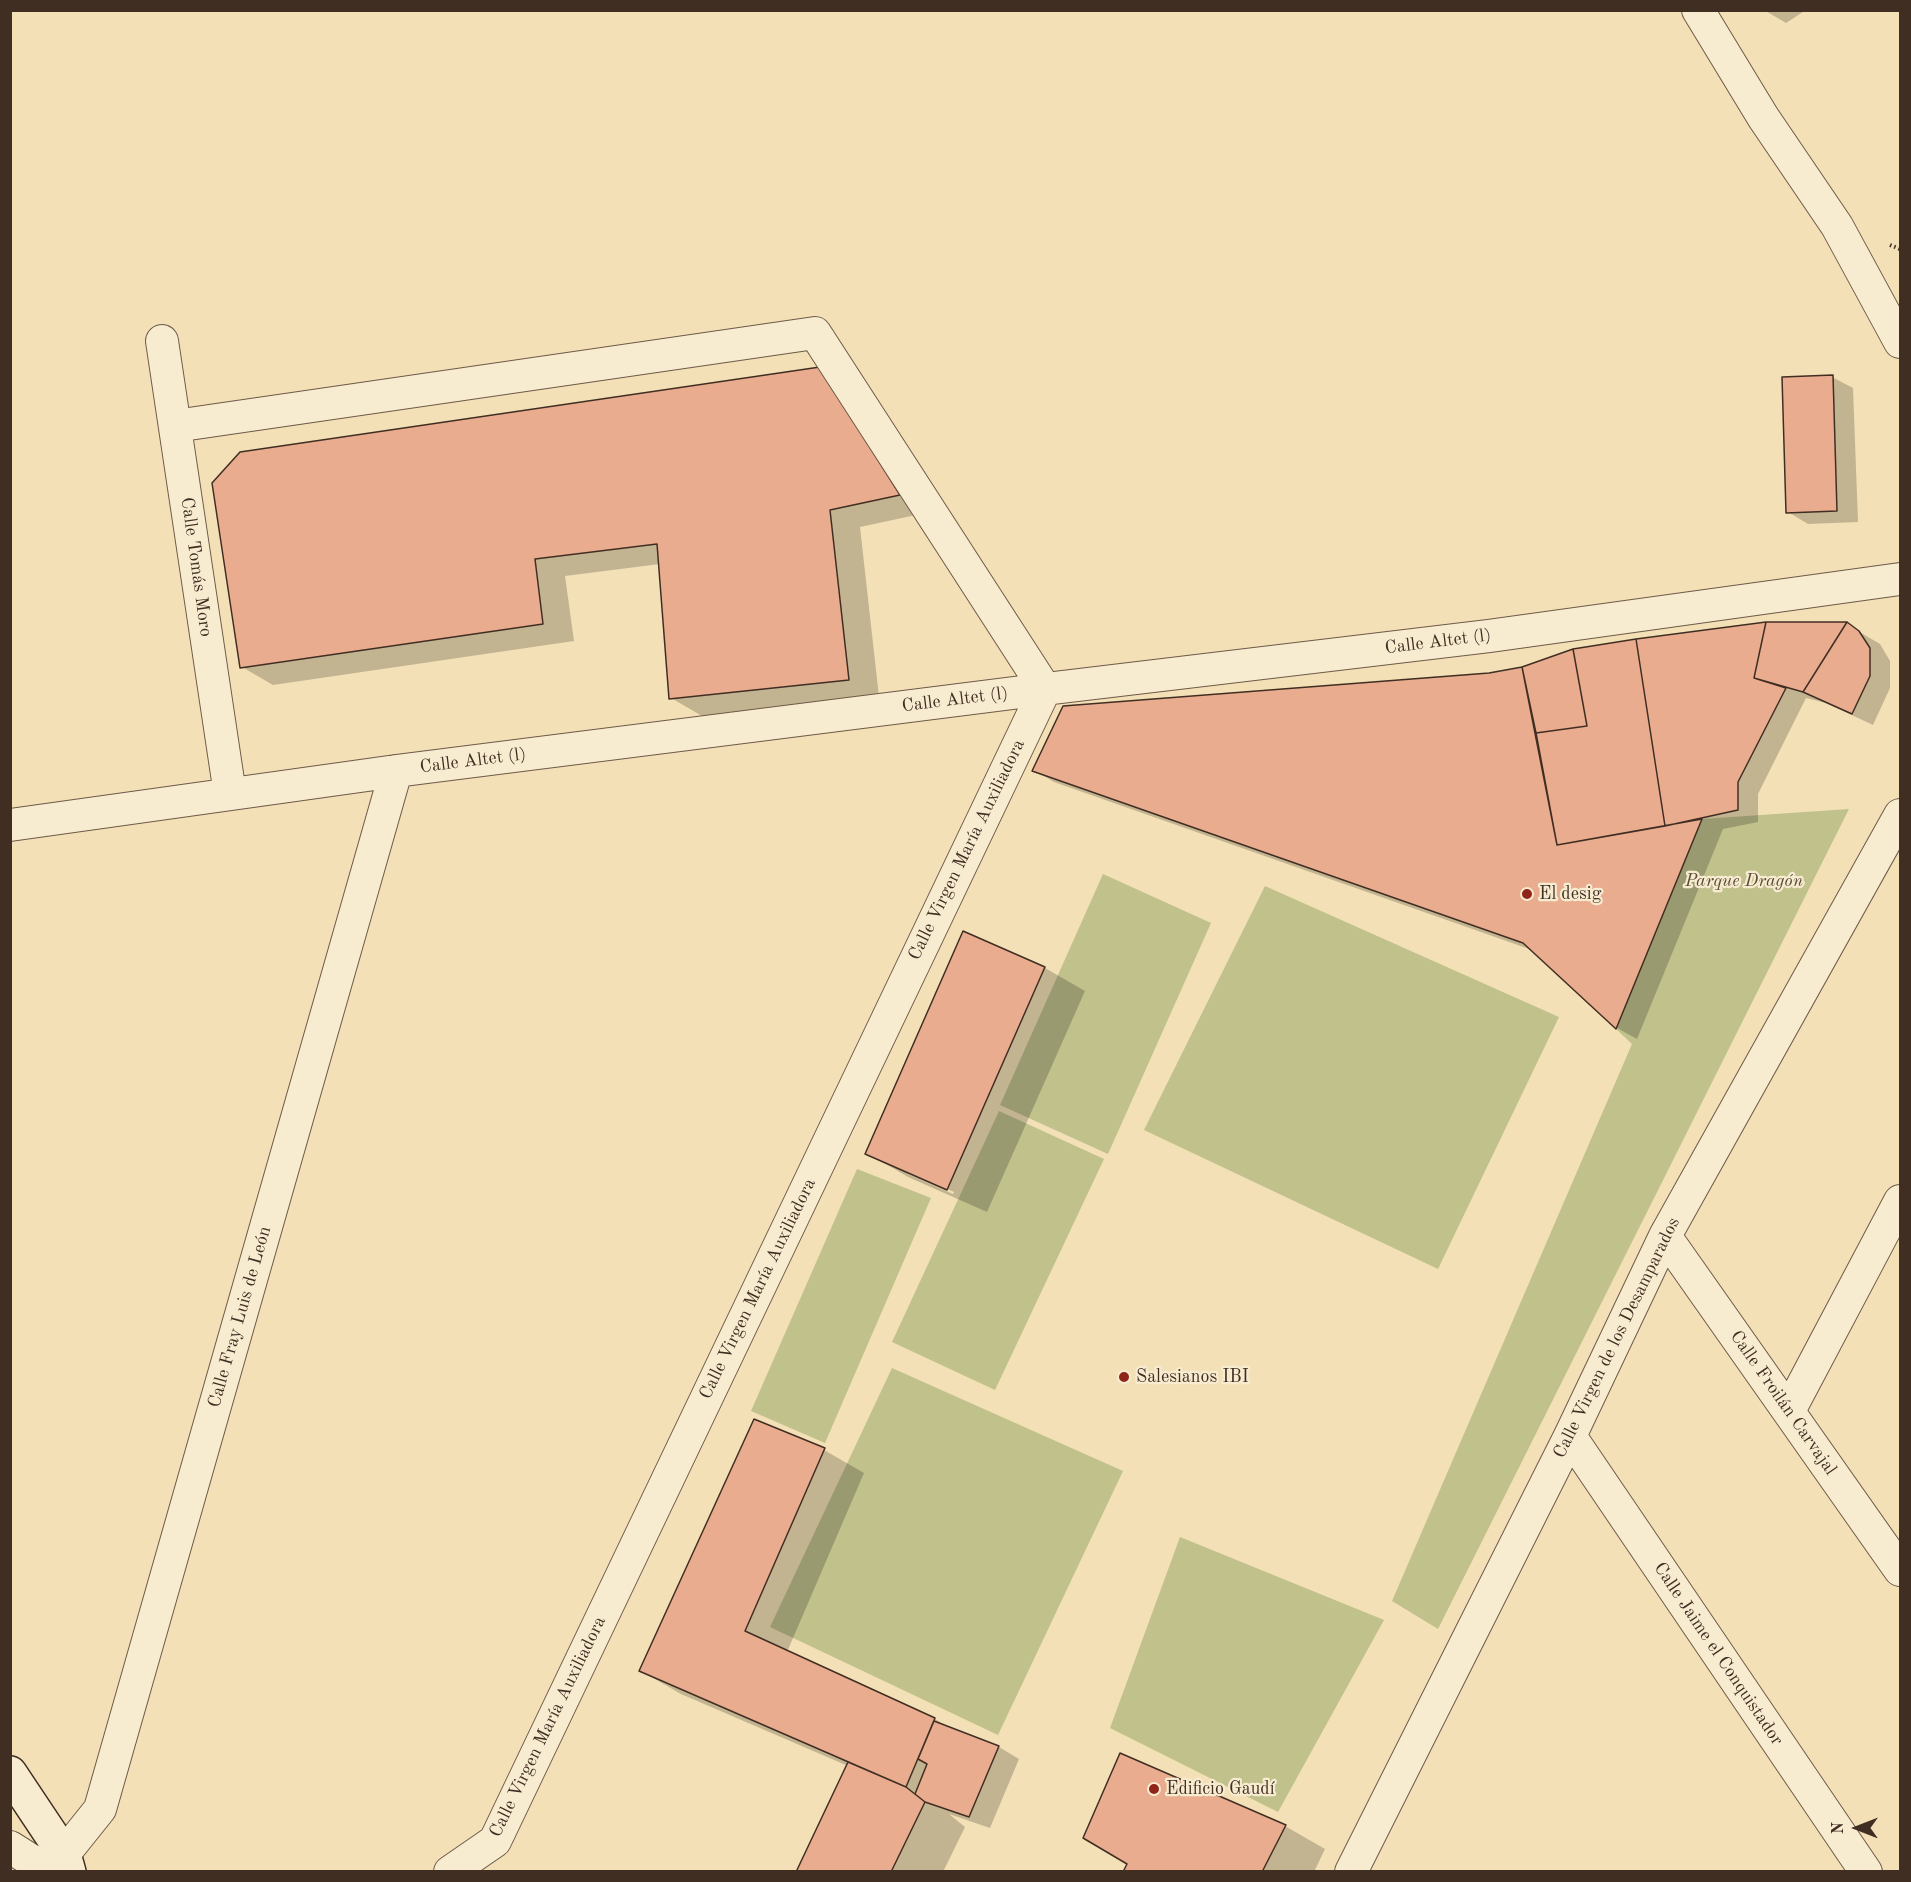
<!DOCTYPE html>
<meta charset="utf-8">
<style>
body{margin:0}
#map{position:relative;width:1911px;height:1882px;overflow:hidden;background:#f3e0b6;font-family:"Old Standard TT",serif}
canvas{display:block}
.frame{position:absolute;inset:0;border:12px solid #412e23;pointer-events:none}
.north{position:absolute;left:1827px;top:1798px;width:60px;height:60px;-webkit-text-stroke:4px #f7ebd0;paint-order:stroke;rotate:270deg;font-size:16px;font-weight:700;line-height:24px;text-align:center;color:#412e23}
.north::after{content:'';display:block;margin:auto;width:21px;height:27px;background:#412e23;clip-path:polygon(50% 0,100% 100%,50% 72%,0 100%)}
</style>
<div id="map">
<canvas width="1911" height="1882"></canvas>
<div class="frame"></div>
<div class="north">N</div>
</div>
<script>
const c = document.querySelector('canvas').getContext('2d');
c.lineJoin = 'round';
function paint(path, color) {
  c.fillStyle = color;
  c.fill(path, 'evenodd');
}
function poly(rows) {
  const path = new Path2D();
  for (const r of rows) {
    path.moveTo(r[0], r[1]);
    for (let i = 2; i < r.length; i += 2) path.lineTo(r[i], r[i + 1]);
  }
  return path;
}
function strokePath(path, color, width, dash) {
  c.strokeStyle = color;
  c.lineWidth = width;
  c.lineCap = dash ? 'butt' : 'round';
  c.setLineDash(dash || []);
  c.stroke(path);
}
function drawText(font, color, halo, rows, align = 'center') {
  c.font = font + ' "Old Standard TT",serif';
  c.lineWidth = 4.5;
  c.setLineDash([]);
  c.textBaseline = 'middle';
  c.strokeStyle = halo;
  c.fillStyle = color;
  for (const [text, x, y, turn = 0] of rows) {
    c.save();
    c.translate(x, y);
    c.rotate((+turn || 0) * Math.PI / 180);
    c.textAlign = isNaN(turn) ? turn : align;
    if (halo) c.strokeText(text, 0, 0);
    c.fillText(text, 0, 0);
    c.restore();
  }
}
const green = poly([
 [1849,809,1438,1629,1392,1601,1632,1044,1616,1029,1702,819],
 [1103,874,1211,923,1108,1154,1000,1105],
 [1265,886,1559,1017,1438,1269,1144,1130],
 [999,1111,1104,1159,995,1390,892,1342],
 [857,1169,931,1198,825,1443,751,1411],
 [892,1368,1123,1471,998,1735,770,1627],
 [1180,1537,1384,1620,1278,1812,1110,1728]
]);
const shadow = poly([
 [1764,10,1806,10,1786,23],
 [820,368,930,512,860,527,879,697,702,716,671,698,660,564,565,576,574,641,273,685,242,667],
 [1832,377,1853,388,1858,522,1808,524,1788,512],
 [1846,624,1880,644,1890,661,1890,688,1873,725,1826,703,1806,698,1758,794,1758,822,1723,829,1637,1039,1617,1028,1532,950,1054,782,1034,770,1522,668,1573,650],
 [1045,968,1085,991,987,1212,908,1177,867,1153],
 [908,1171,954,1192,953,1194,908,1174],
 [824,1450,864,1473,787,1652,935,1719,951,1729,999,1747,1019,1759,990,1828,949,1814,965,1827,943,1872,798,1872,848,1766,681,1694,641,1671],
 [1285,1826,1325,1849,1314,1872,1125,1872]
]);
const building = poly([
 [820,367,900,495,830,510,849,680,669,699,657,544,535,559,543,624,240,668,212,483,240,452,820,367],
 [1833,375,1837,511,1786,513,1782,377,1833,375],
 [1766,622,1754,678,1786,688,1738,782,1738,810,1665,826,1636,639,1766,622],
 [1766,622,1847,622,1803,692,1754,678,1766,622],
 [1847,622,1859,631,1870,648,1870,676,1852,714,1803,692,1847,622],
 [1636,639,1665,826,1557,845,1536,733,1587,726,1573,649,1636,639],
 [1573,649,1587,726,1536,733,1522,667,1573,649],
 [1522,667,1557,845,1702,819,1616,1029,1523,943,1032,771,1063,706,1489,673,1522,667],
 [963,931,1045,967,947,1190,865,1154,963,931],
 [754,1419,825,1448,745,1631,935,1718,906,1787,639,1671,754,1419],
 [934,1721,999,1746,969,1817,925,1802,915,1794,927,1764,918,1759,934,1721],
 [1120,1753,1286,1825,1262,1872,1123,1872,1127,1864,1083,1838,1120,1753],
 [848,1762,906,1787,925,1802,891,1872,796,1872,848,1762]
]);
const path = poly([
 [1890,245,1900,249]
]);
const street = poly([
 [1698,10,1763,117,1837,226,1900,342],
 [162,341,230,794],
 [175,426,815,333,1045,689,495,1841,450,1872],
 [10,825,396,771,1045,689,1489,636,1900,579],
 [1665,1236,1900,1570],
 [1789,1411,1900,1201],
 [1570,1436,1866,1872],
 [10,1847,37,1864,64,1854],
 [64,1854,100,1809,396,771],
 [1351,1872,1570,1436,1665,1236,1900,815]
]);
const secondary = poly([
 [10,1773,64,1854,69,1872]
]);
const markers = [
 [1527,894,6,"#8f2418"],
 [1124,1377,6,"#8f2418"],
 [1154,1789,6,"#8f2418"]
];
const streetNames = [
 ["Calle Tomás Moro",196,567,82],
 ["Calle Altet (l)",1438,642,-7],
 ["Calle Altet (l)",955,700,-7],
 ["Calle Altet (l)",473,761,-7],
 ["Calle Virgen María Auxiliadora",967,850,-64],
 ["Calle Virgen María Auxiliadora",758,1289,-64],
 ["Calle Fray Luis de León",240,1317,-74],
 ["Calle Virgen de los Desamparados",1617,1338,-64],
 ["Calle Froilán Carvajal",1783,1403,55],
 ["Calle Jaime el Conquistador",1718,1654,56],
 ["Calle Virgen María Auxiliadora",548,1727,-64]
];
const parkNames = [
 ["Parque Dragón",1744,881]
];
const poiNames = [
 ["El desig",1539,894],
 ["Salesianos IBI",1136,1377],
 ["Edificio Gaudí",1166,1789]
];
paint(green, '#c0c18b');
paint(shadow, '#0003');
paint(building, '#e9ac8e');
strokePath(building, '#412e23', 1.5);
strokePath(street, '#6e5a48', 34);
strokePath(secondary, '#412e23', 36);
strokePath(path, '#412e23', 4, [1.5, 3]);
strokePath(street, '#f7ebd0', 32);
strokePath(secondary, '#f7ebd0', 33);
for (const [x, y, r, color] of markers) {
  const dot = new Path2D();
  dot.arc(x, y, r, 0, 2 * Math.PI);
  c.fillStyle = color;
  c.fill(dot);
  strokePath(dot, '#f7ebd0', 2);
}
drawText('18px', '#412e23', '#f7ebd0', streetNames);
drawText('italic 18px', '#5a4b38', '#f7ebd0', parkNames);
drawText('18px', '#412e23', '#f7ebd0', poiNames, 'left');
</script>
